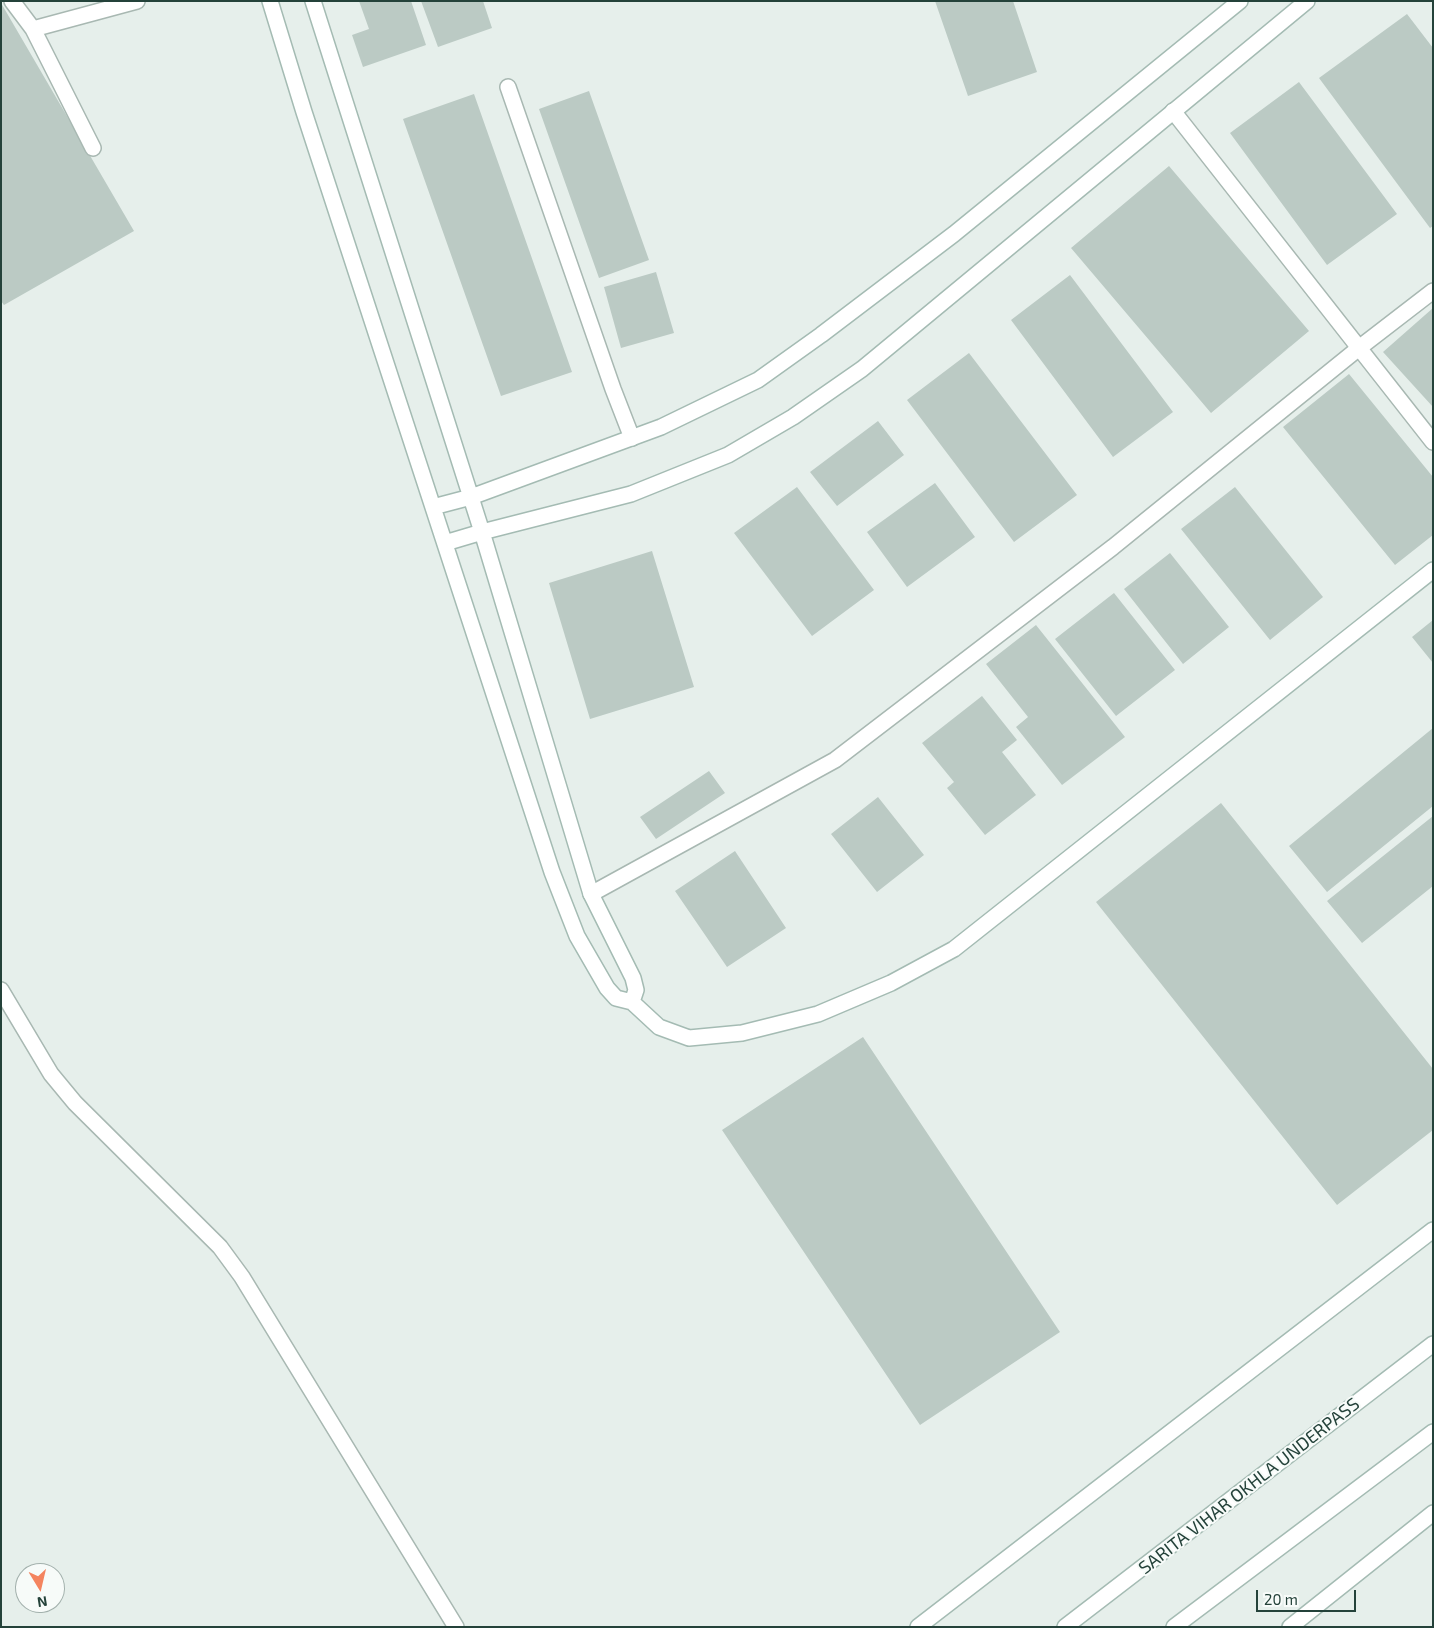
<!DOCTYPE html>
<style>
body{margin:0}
#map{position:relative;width:1434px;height:1628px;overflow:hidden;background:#e6efeb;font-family:"Exo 2",sans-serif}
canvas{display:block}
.frame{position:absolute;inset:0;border:2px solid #24423a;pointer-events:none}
.north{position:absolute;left:15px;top:1563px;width:50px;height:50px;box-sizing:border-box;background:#f7fbf9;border:1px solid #a3b1ad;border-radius:50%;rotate:171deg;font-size:14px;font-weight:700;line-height:20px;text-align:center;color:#24423a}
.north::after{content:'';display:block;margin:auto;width:18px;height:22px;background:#f4845f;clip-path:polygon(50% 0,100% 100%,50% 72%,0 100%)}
.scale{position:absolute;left:1256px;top:1590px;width:100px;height:22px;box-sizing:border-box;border:2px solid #24423a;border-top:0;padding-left:6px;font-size:15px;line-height:18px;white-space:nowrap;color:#24423a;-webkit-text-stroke:4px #f7fbf9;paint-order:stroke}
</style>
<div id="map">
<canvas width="1434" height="1628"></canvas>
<div class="frame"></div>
<div class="north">N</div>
<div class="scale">20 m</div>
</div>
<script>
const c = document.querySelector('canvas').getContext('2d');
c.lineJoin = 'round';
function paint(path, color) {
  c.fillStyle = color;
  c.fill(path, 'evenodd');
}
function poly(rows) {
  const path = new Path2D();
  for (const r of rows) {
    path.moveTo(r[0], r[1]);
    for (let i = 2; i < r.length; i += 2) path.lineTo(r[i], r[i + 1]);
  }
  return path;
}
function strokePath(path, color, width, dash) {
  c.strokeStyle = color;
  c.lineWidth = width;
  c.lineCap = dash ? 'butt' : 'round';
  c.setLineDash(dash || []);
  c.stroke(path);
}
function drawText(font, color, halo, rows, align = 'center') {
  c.font = font + ' "Exo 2",sans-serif';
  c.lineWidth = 4;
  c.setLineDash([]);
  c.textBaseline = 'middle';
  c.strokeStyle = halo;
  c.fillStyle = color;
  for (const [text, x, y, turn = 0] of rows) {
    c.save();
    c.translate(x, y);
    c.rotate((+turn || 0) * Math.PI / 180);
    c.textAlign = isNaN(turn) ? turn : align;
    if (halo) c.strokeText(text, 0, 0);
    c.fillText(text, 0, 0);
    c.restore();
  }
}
const building = poly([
 [359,1,411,1,426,45,363,67,352,35,369,29],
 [421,1,483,1,492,28,438,47],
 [935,1,1013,1,1037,72,968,96],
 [1,3,134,231,4,305,1,301],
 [1407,14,1433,48,1433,226,1430,228,1319,78],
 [1299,82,1397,214,1327,265,1230,133],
 [589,91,649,260,599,278,539,109],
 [474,94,572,372,501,396,403,119],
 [1169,166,1309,331,1211,413,1071,248],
 [656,272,674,333,621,348,604,287],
 [1070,275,1173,412,1113,457,1011,320],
 [1433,308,1433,407,1383,352],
 [969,353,1077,495,1014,542,907,400],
 [1349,374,1433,477,1433,535,1395,565,1283,427],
 [878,421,904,455,837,506,810,472],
 [935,483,975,537,907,587,867,532],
 [797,487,874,590,812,636,734,533],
 [1235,487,1323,597,1270,640,1181,529],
 [652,551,694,687,590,719,549,583],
 [1170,553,1229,627,1183,664,1124,589],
 [1114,593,1175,670,1116,716,1055,639],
 [1433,620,1433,663,1412,637],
 [1036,625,1125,737,1062,785,1016,727,1028,717,986,664],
 [982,696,1017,740,1002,752,1036,795,985,835,947,788,954,782,922,743],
 [1433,728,1433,806,1327,892,1289,846],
 [709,771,725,793,656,839,640,817],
 [878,797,924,855,877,892,831,834],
 [1221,803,1433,1069,1433,1130,1337,1205,1096,902],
 [1433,816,1433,886,1362,943,1327,901],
 [735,851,786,928,727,967,675,891],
 [863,1037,1060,1332,920,1425,722,1130]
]);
const lane = poly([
 [12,1,33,29,93,148],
 [33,29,137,1],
 [508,87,613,389,632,438],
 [591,894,835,760,1113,547,1359,348],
 [1,990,51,1074,75,1103,220,1247,242,1277,456,1627]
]);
const street = poly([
 [1173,111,1433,442],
 [1359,348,1433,291]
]);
const secondary = poly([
 [270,1,304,112,552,872,577,936,607,988,616,998,632,1002,659,1027,689,1038,742,1033,818,1014,891,983,954,949,1433,570],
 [313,1,482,532,591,894,633,978,636,990,632,1002],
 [433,507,471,497,661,427,758,380,821,335,954,234,1240,1],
 [445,543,482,532,631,494,728,455,793,417,862,369,1307,1],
 [918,1627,1433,1230],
 [1065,1627,1433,1344],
 [1174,1627,1433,1432],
 [1290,1627,1433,1513]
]);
const streetNames = [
 ["SARITA VIHAR OKHLA UNDERPASS",1249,1486,-38]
];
paint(building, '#bbcac4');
strokePath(lane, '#a8b8b2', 18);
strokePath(street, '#a8b8b2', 18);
strokePath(secondary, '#a4bbb3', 18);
strokePath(lane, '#fff', 15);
strokePath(street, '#fff', 15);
strokePath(secondary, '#fff', 15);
drawText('18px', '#24423a', '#f7fbf9', streetNames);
</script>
